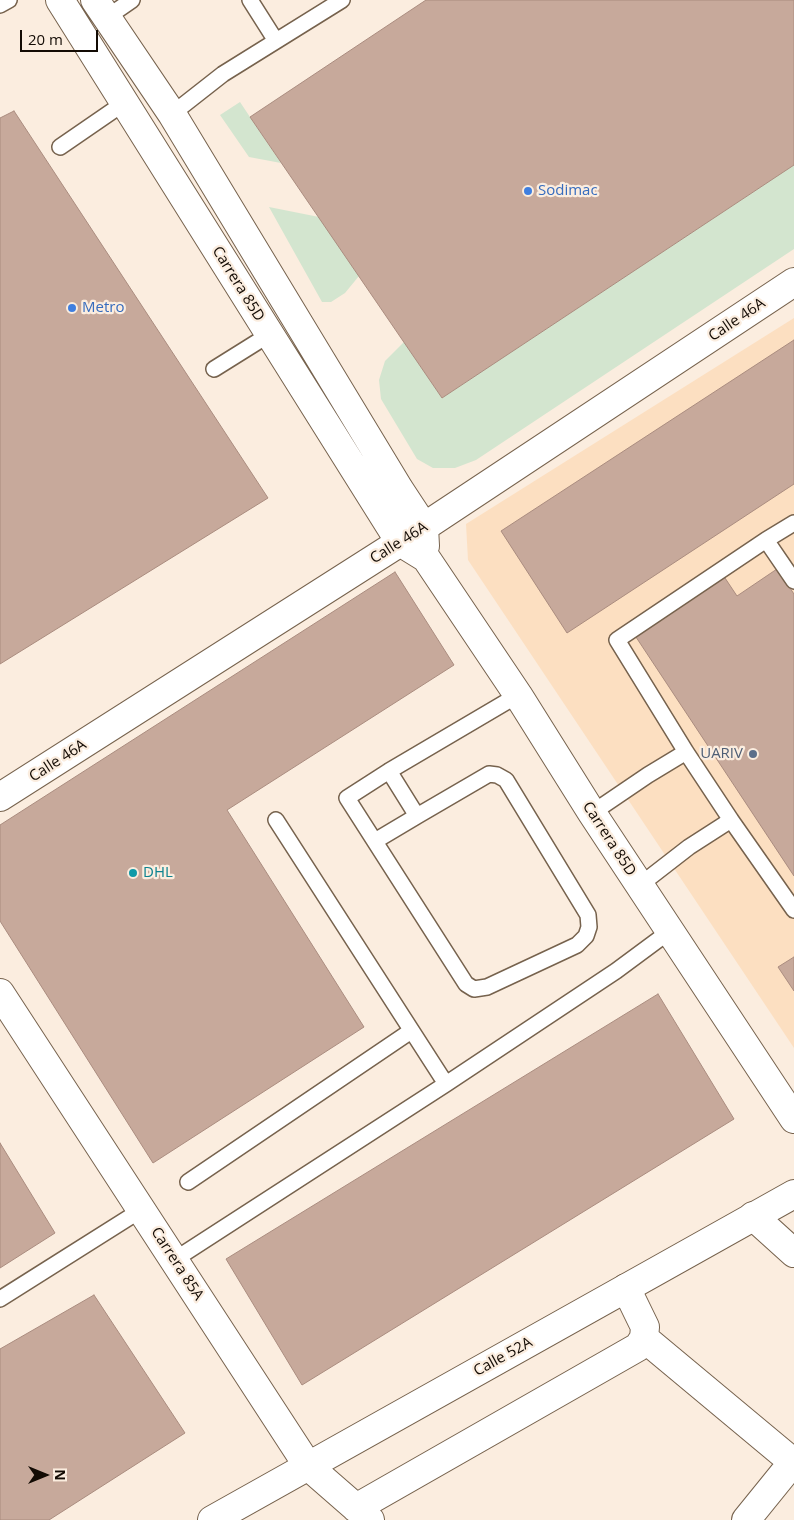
<!DOCTYPE html>
<style>
body{margin:0}
#map{position:relative;width:794px;height:1520px;overflow:hidden;background:#fbeddf;font-family:"Open Sans",sans-serif}
canvas{display:block}
.north{position:absolute;left:20px;top:1450px;width:50px;height:50px;-webkit-text-stroke:4px #fbeddf;paint-order:stroke;rotate:90deg;font-size:14px;font-weight:700;line-height:20px;text-align:center;color:#130b04}
.north::after{content:'';display:block;margin:auto;width:18px;height:22px;background:#130b04;clip-path:polygon(50% 0,100% 100%,50% 72%,0 100%)}
.scale{position:absolute;left:20px;top:30px;width:78px;height:22px;box-sizing:border-box;border:2px solid #130b04;border-top:0;padding-left:6px;font-size:15px;line-height:18px;white-space:nowrap;color:#130b04;-webkit-text-stroke:4px #fbeddf;paint-order:stroke}
</style>
<div id="map">
<canvas width="794" height="1520"></canvas>
<div class="north">N</div>
<div class="scale">20 m</div>
</div>
<script>
const c = document.querySelector('canvas').getContext('2d');
c.lineJoin = 'round';
function paint(path, color) {
  c.fillStyle = color;
  c.fill(path, 'evenodd');
}
function poly(rows) {
  const path = new Path2D();
  for (const r of rows) {
    path.moveTo(r[0], r[1]);
    for (let i = 2; i < r.length; i += 2) path.lineTo(r[i], r[i + 1]);
  }
  return path;
}
function strokePath(path, color, width, dash) {
  c.strokeStyle = color;
  c.lineWidth = width;
  c.lineCap = dash ? 'butt' : 'round';
  c.setLineDash(dash || []);
  c.stroke(path);
}
function drawText(font, color, halo, rows, align = 'center') {
  c.font = font + ' "Open Sans",sans-serif';
  c.lineWidth = 4.5;
  c.setLineDash([]);
  c.textBaseline = 'middle';
  c.strokeStyle = halo;
  c.fillStyle = color;
  for (const [text, x, y, turn = 0] of rows) {
    c.save();
    c.translate(x, y);
    c.rotate((+turn || 0) * Math.PI / 180);
    c.textAlign = isNaN(turn) ? turn : align;
    if (halo) c.strokeText(text, 0, 0);
    c.fillText(text, 0, 0);
    c.restore();
  }
}
const built = poly([
 [794,318,794,1048,468,560,466,524]
]);
const green = poly([
 [240,102,250,117,281,163,249,157,220,115],
 [794,165,794,249,476,460,455,468,433,468,417,459,381,399,379,380,385,361,404,342,442,398],
 [269,207,319,217,359,276,345,293,331,302,322,302]
]);
const building = poly([
 [426,0,794,0,794,165,442,398,250,117,426,0],
 [14,111,268,498,0,664,0,118,14,111],
 [794,340,794,484,567,633,501,531,794,340],
 [777,569,794,594,794,876,632,631,721,572,737,596,777,569],
 [395,572,454,665,227,810,364,1027,153,1163,0,921,0,825,395,572],
 [794,957,794,991,778,967,794,957],
 [658,994,734,1119,302,1385,226,1259,658,994],
 [0,1143,55,1233,0,1268,0,1143],
 [94,1295,185,1433,49,1520,0,1520,0,1349,94,1295]
]);
const service = poly([
 [250,0,276,41],
 [0,5,9,0],
 [106,18,132,0],
 [172,114,223,74,342,0],
 [60,147,124,103],
 [214,369,270,334],
 [794,523,766,540,617,640,686,752,731,820,794,910],
 [766,540,794,581],
 [389,771,417,816,489,774,497,775,506,780,588,915,589,927,586,936,577,945,487,987,474,989,466,984,347,798,389,771],
 [389,771,518,695],
 [592,813,648,775,686,752],
 [276,820,446,1084],
 [375,841,417,816],
 [640,885,689,847,731,820],
 [188,1182,411,1031],
 [174,1260,446,1084,616,971,670,931],
 [0,1299,141,1210]
]);
const minor = poly([
 [60,0,400,542,426,558,518,695,592,813,794,1119],
 [95,0,172,114,399,489,424,527,425,546],
 [0,797,424,527,794,282],
 [0,993,308,1466,370,1520],
 [753,1216,794,1253],
 [644,1338,794,1463],
 [356,1508,638,1347,644,1338,645,1327,626,1288],
 [746,1520,793,1462]
]);
const tertiary = poly([
 [212,1520,794,1194]
]);
const markers = [
 [528,191,5,"#3f7fe0"],
 [72,308,5,"#3f7fe0"],
 [753,754,5,"#5c6f8a"],
 [133,873,5,"#0f9aa8"]
];
const shopNames = [
 ["Sodimac",538,191],
 ["Metro",82,308]
];
const streetNames = [
 ["Carrera 85D",238,284,58],
 ["Calle 46A",737,320,-34],
 ["Calle 46A",399,543,-32],
 ["Calle 46A",58,761,-33],
 ["Carrera 85D",609,839,57],
 ["Carrera 85A",177,1264,57],
 ["Calle 52A",503,1357,-29]
];
const serviceNames = [
 ["UARIV",743,754]
];
const cultureNames = [
 ["DHL",143,873]
];
paint(built, '#fcdfc1');
paint(green, '#d3e5cf');
paint(building, '#c7a99b');
strokePath(building, '#aa8c7f', 1);
strokePath(service, '#76624d', 18);
strokePath(minor, '#76624d', 30);
strokePath(tertiary, '#76624d', 30);
strokePath(service, '#fff', 15);
strokePath(minor, '#fff', 28);
strokePath(tertiary, '#fff', 28);
for (const [x, y, r, color] of markers) {
  const dot = new Path2D();
  dot.arc(x, y, r, 0, 2 * Math.PI);
  c.fillStyle = color;
  c.fill(dot);
  strokePath(dot, '#fbeddf', 2);
}
drawText('15px', '#366cbe', '#fbeddf', shopNames, 'left');
drawText('15px', '#130b04', '#fbeddf', streetNames);
drawText('15px', '#4e5e75', '#fbeddf', serviceNames, 'right');
drawText('15px', '#0d838f', '#fbeddf', cultureNames, 'left');
</script>
